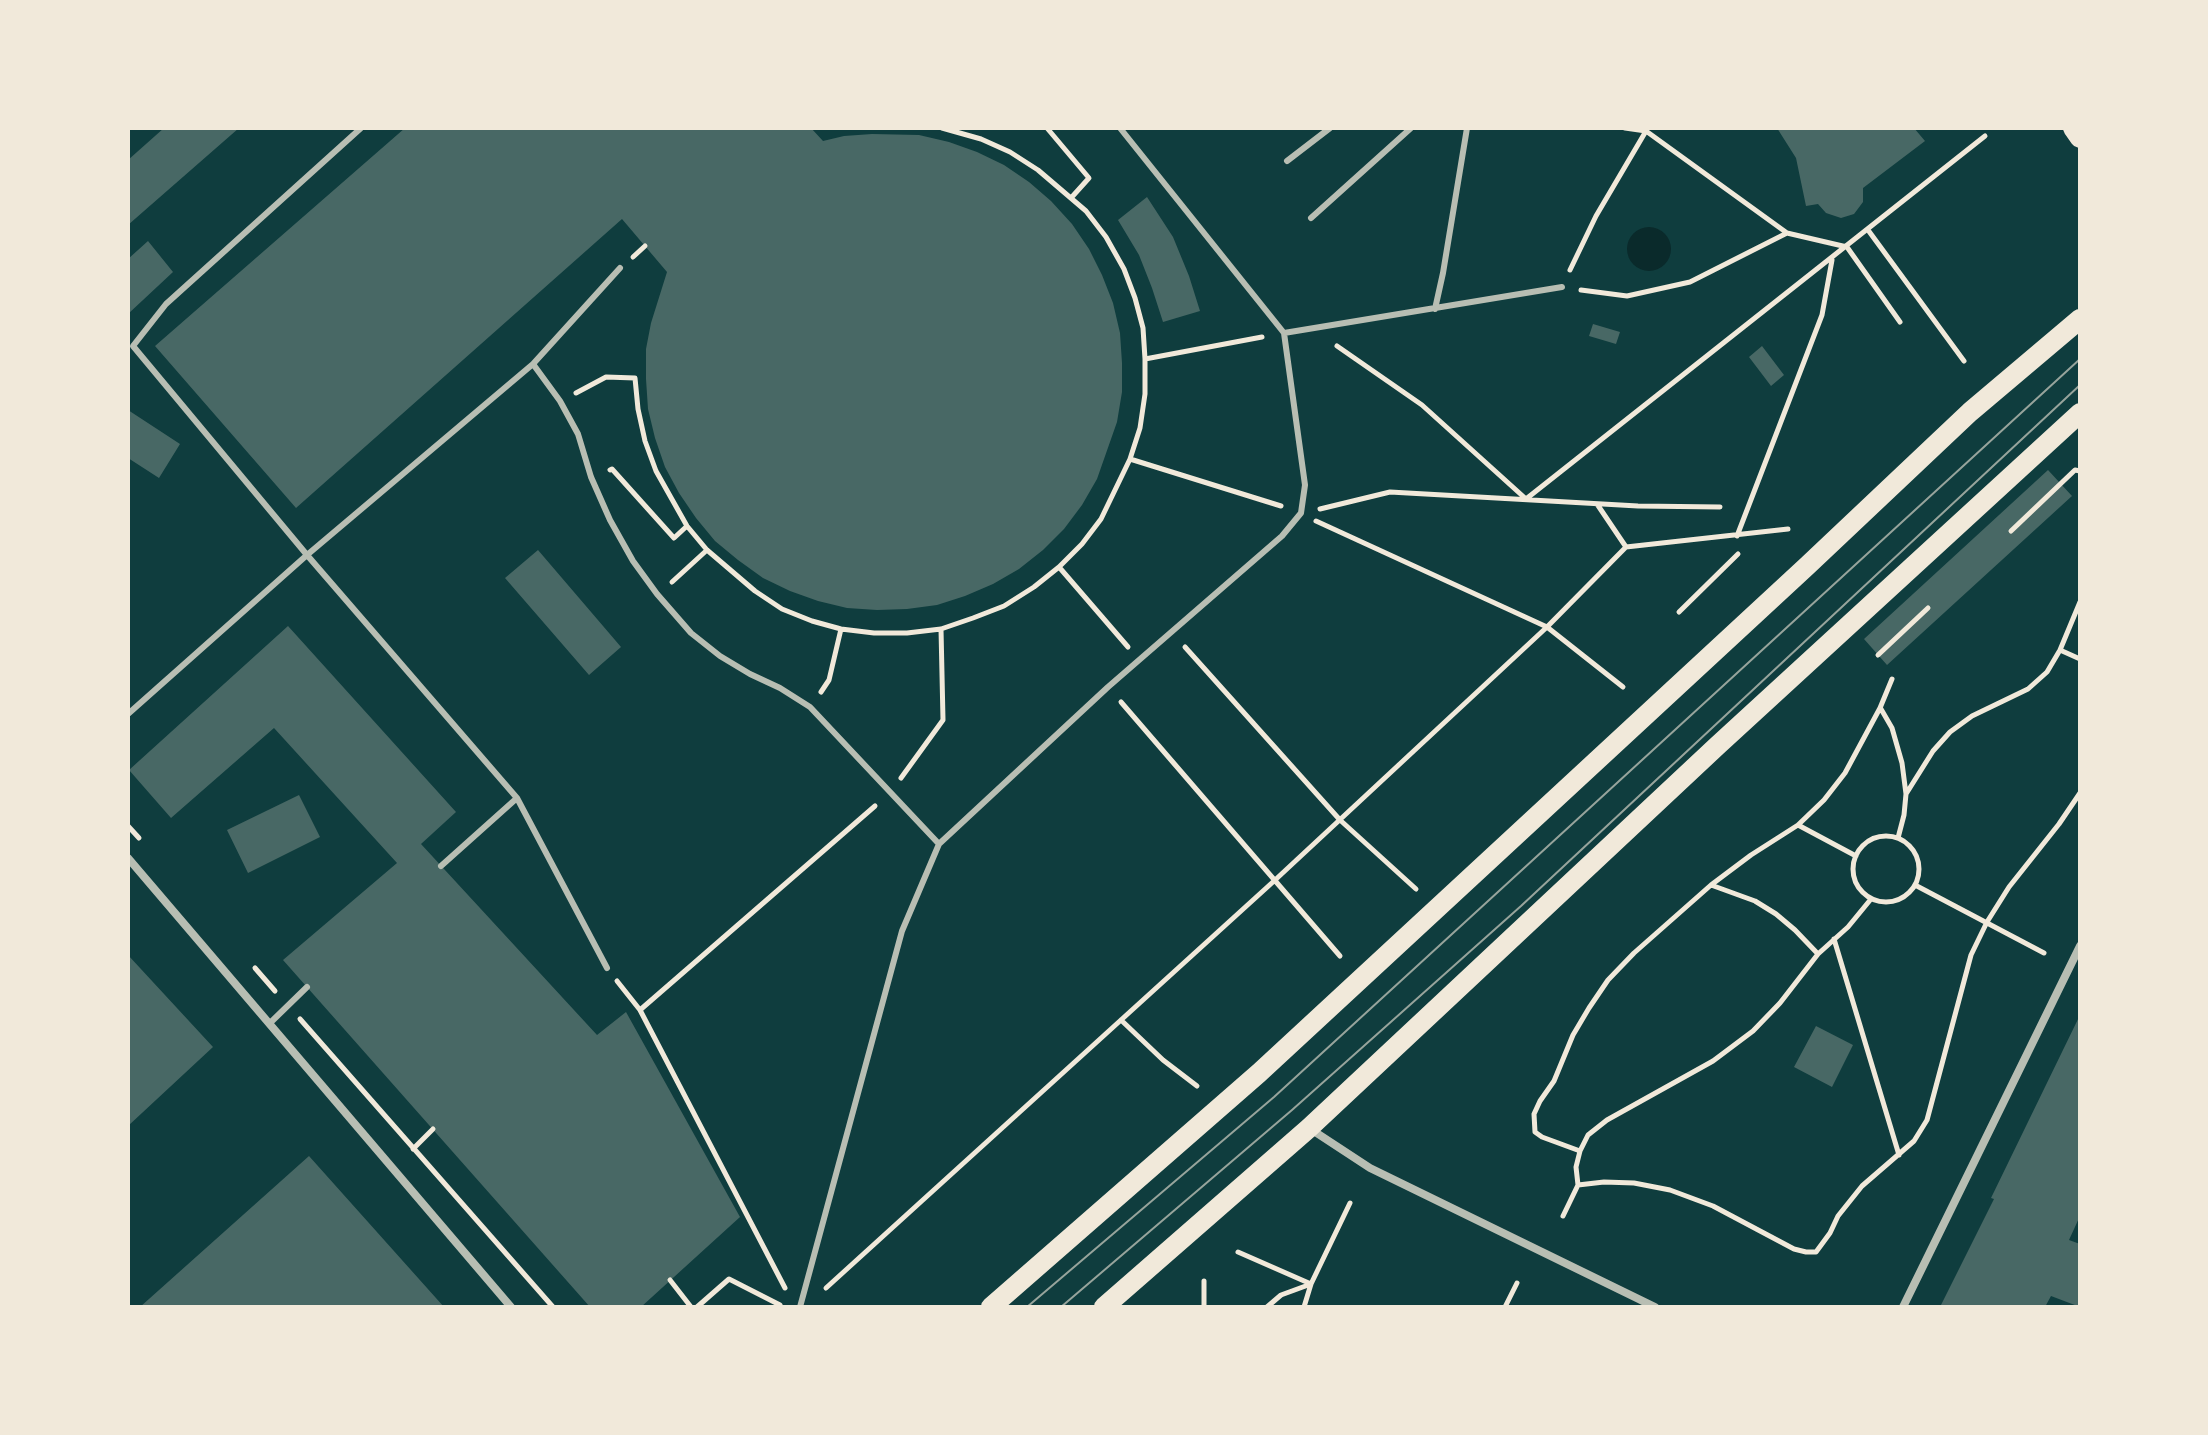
<!DOCTYPE html>
<style>
body{margin:0}
#map{position:relative;width:2208px;height:1435px;overflow:hidden;background:#0f3d3e;font-family:"IBM Plex Sans",sans-serif}
canvas{display:block}
.frame{position:absolute;inset:0;border:130px solid #f1e9da;pointer-events:none}
</style>
<div id="map">
<canvas width="2208" height="1435"></canvas>
<div class="frame"></div>
</div>
<script>
const c = document.querySelector('canvas').getContext('2d');
c.lineJoin = 'round';
function paint(path, color) {
  c.fillStyle = color;
  c.fill(path, 'evenodd');
}
function poly(rows) {
  const path = new Path2D();
  for (const r of rows) {
    if (r.length === 3) {
      path.moveTo(r[0] + r[2], r[1]);
      path.arc(r[0], r[1], r[2], 0, 2 * Math.PI);
      continue;
    }
    path.moveTo(r[0], r[1]);
    for (let i = 2; i < r.length; i += 2) path.lineTo(r[i], r[i + 1]);
  }
  return path;
}
function strokePath(path, color, width, dash) {
  c.strokeStyle = color;
  c.lineWidth = width;
  c.lineCap = dash ? 'butt' : 'round';
  c.setLineDash(dash || []);
  c.stroke(path);
}
const water = poly([
 [1649,249,22]
]);
const building = poly([
 [164,128,239,128,128,225,128,160],
 [405,128,811,128,823,141,844,136,872,134,919,135,949,142,977,152,1004,165,1029,182,1051,201,1072,224,1089,249,1102,275,1113,303,1120,333,1122,363,1122,392,1117,422,1097,479,1082,505,1064,529,1043,550,1019,569,993,584,965,596,937,605,907,609,877,610,847,608,818,601,790,591,763,578,738,560,715,541,696,518,679,493,665,467,655,438,648,409,646,379,646,349,651,323,667,272,622,219,296,508,155,346],
 [1777,128,1914,128,1925,141,1863,188,1863,202,1854,214,1841,218,1826,213,1818,204,1806,206,1796,158],
 [1147,197,1173,237,1189,276,1200,311,1163,322,1152,288,1139,255,1118,220],
 [148,241,173,272,128,314,128,259],
 [1593,324,1620,332,1616,344,1589,336],
 [1762,346,1784,375,1771,386,1749,357],
 [128,410,180,444,159,478,128,458],
 [2048,470,2072,496,1887,665,1864,639],
 [538,550,621,647,589,675,505,578],
 [288,626,456,812,421,844,597,1035,626,1012,740,1217,641,1307,590,1307,283,960,397,863,274,728,171,818,129,770],
 [299,795,320,837,248,873,227,830],
 [128,955,213,1047,128,1126],
 [2080,1015,2080,1216,2069,1240,2080,1244,2080,1307,2051,1296,2045,1307,1940,1307,1994,1199,1991,1198],
 [1816,1026,1853,1045,1832,1087,1794,1067],
 [309,1156,444,1307,140,1307]
]);
const path = poly([
 [1047,128,1089,178,1071,198],
 [1625,128,1646,131,1787,233,1847,247,1900,322],
 [1868,230,1964,361],
 [633,257,645,246],
 [1570,270,1596,216,1646,131],
 [1581,290,1627,296,1690,282,1787,233],
 [1337,346,1422,405,1526,499,1985,136],
 [1145,359,1262,337],
 [576,393,606,377,635,378,638,409,645,441,656,471,687,526,707,550,755,591,782,609,812,621,841,629,874,633,907,633,941,629,973,618,1004,606,1034,587,1059,567,1082,544,1101,519,1130,459,1140,428,1145,394,1145,359,1143,328,1135,298,1124,269,1106,237,1086,211,1038,170,1010,152,981,139,942,128],
 [1130,459,1281,506],
 [610,470,612,469,674,538,687,526],
 [1597,504,1626,547,1788,529],
 [1320,509,1390,492,1638,506,1720,507],
 [1316,521,1547,627,1623,687],
 [2011,531,2075,470,2080,471],
 [1737,536,1822,315,1832,260],
 [1059,567,1128,647],
 [672,582,707,550],
 [1679,612,1738,554],
 [1185,647,1340,820,1416,889],
 [2060,650,2080,659],
 [1878,655,1928,608],
 [821,692,829,680,841,629],
 [1121,702,1340,956],
 [1881,709,1892,728,1902,763,1906,794,1904,815,1898,838],
 [901,778,943,720,941,629],
 [1906,794,1933,751,1950,732,1972,716,2028,689,2047,672,2060,650,2080,602],
 [1798,825,1824,800,1845,773,1880,708,1892,679],
 [128,826,139,838],
 [1886,869,33],
 [1711,885,1755,901,1776,914,1795,930,1818,954],
 [1915,885,2044,953],
 [1834,939,1899,1155],
 [255,968,275,991],
 [617,981,640,1010,785,1288],
 [640,1010,875,806],
 [300,1019,553,1307],
 [1121,1020,1163,1060,1197,1086],
 [413,1149,433,1129],
 [1580,1151,1542,1137,1535,1132,1534,1114,1540,1101,1554,1081,1573,1035,1589,1008,1608,980,1634,953,1711,885,1751,855,1798,825,1856,856],
 [1578,1185,1604,1182,1634,1183,1670,1190,1713,1206,1794,1249,1806,1252,1816,1252,1830,1233,1838,1216,1862,1186,1914,1141,1927,1120,1971,955,1987,922,2009,887,2059,824,2080,793],
 [1563,1216,1578,1185,1576,1167,1580,1151,1588,1135,1607,1120,1713,1061,1753,1031,1780,1003,1818,954,1848,927,1871,899],
 [1238,1252,1311,1284,1350,1203],
 [670,1280,691,1307],
 [826,1288,1274,881,1547,627,1626,547],
 [697,1307,729,1279,780,1305],
 [1204,1307,1204,1281],
 [1267,1307,1281,1295,1311,1284,1304,1307],
 [1505,1307,1517,1283]
]);
const service = poly([
 [361,128,166,304,133,346,307,555,517,798,607,968],
 [1287,161,1330,128],
 [1311,218,1411,128],
 [1435,309,1443,273,1467,128],
 [1284,333,1562,287],
 [533,364,560,401,578,434,591,477,610,520,633,561,657,594,691,633,720,656,750,674,780,688,810,707,939,844],
 [128,714,307,555,533,364,620,268],
 [441,866,517,798],
 [269,1024,307,987],
 [800,1307,902,931,939,844,1108,687,1282,536,1301,513,1305,485,1284,333,1120,128]
]);
const minor = poly([
 [128,858,511,1307],
 [1309,1128,1370,1168,1655,1307],
 [1903,1307,2080,946]
]);
const primary = poly([
 [2073,128,2080,138],
 [991,1307,1259,1073,1807,566,1970,412,2080,319],
 [1104,1307,1309,1128,1717,746,2080,413]
]);
const tram = poly([
 [1027,1307,1274,1097,2080,359],
 [1061,1307,1292,1110,1521,906,2080,385]
]);
paint(water, '#0a2a2b');
paint(building, '#486865');
strokePath(path, '#f1e9da', 5);
strokePath(service, '#b8beb3', 6);
strokePath(minor, '#b8beb3', 8);
strokePath(primary, '#f1e9da', 20);
strokePath(tram, '#97a49c', 2);
</script>
